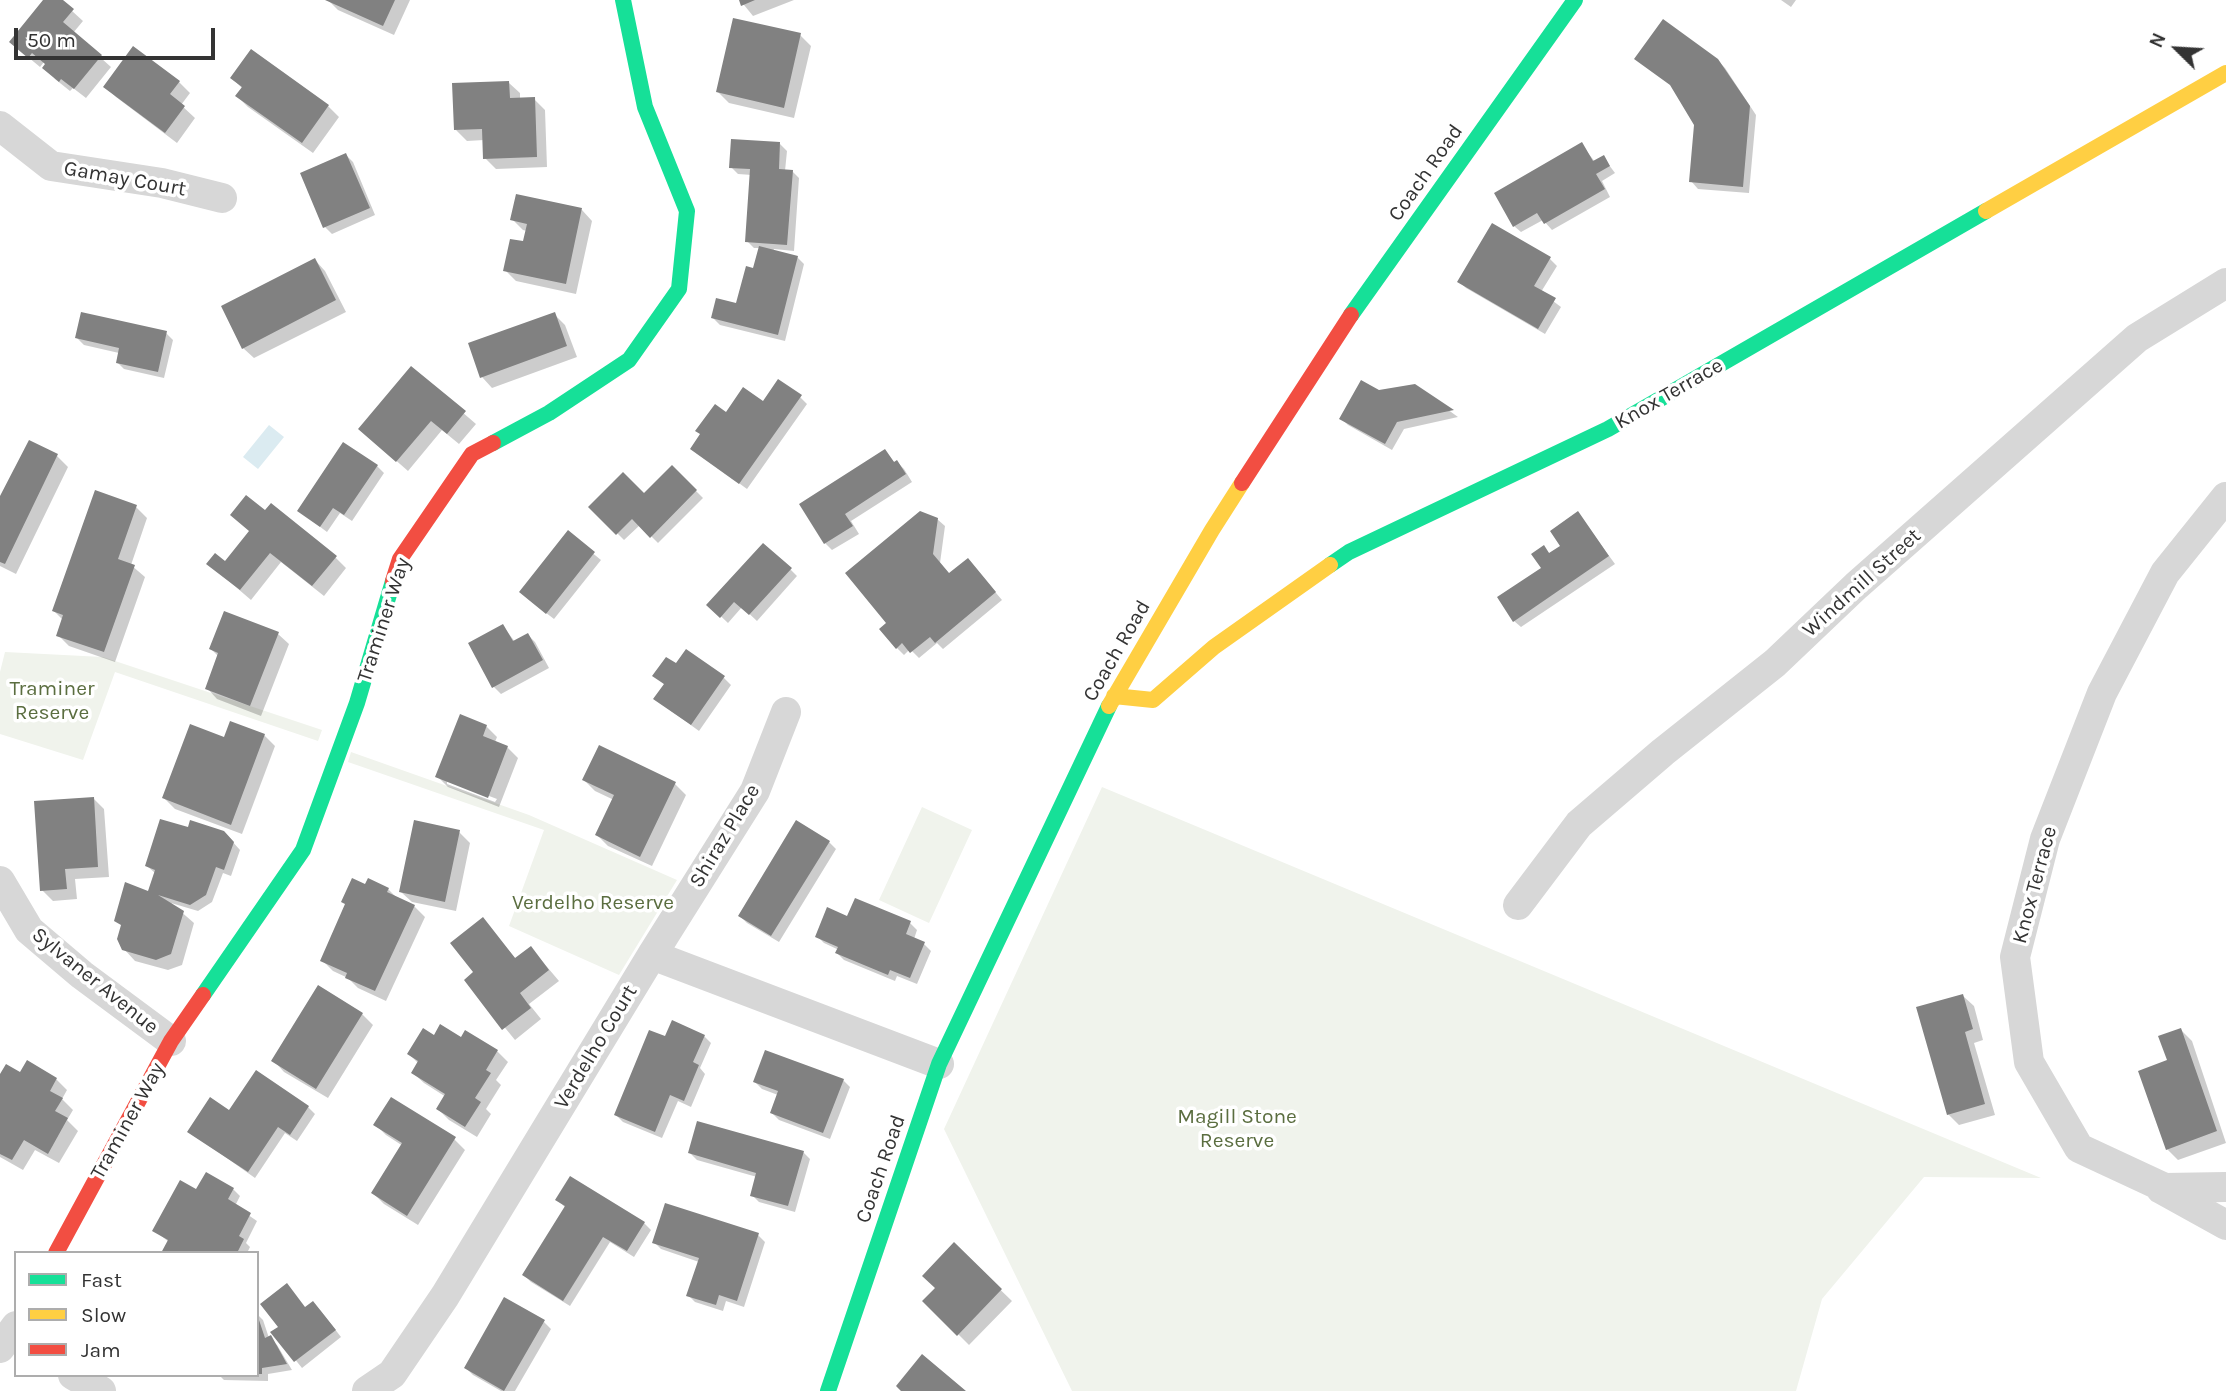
<!DOCTYPE html>
<style>
body{margin:0}
#map{position:relative;width:2226px;height:1391px;overflow:hidden;background:#fff;font-family:Karla,sans-serif}
canvas{display:block}
.legend{position:absolute;left:14px;top:1251px;width:245px;height:126px;box-sizing:border-box;background:#fff;border:2px solid #adadad;margin:0;padding:9px 12px;list-style:none;font-size:21px;color:#333}
.legend li{display:flex;align-items:center;gap:14px;height:35px}
.legend b{width:35px;border:2px solid #adadad}
.north{position:absolute;left:2142px;top:14px;width:70px;height:70px;-webkit-text-stroke:5px #fff;paint-order:stroke;rotate:294deg;font-size:19px;font-weight:700;line-height:28px;text-align:center;color:#333}
.north::after{content:'';display:block;margin:auto;width:24px;height:32px;background:#333;clip-path:polygon(50% 0,100% 100%,50% 72%,0 100%)}
.scale{position:absolute;left:14px;top:28px;width:201px;height:32px;box-sizing:border-box;border:4px solid #333;border-top:0;padding-left:9px;font-size:21px;line-height:24px;white-space:nowrap;color:#333;-webkit-text-stroke:5px #fff;paint-order:stroke}
</style>
<div id="map">
<canvas width="2226" height="1391"></canvas>
<ul class="legend">
<li><b style="height:9px;background:#16e098"></b>Fast</li>
<li><b style="height:9px;background:#ffcf43"></b>Slow</li>
<li><b style="height:9px;background:#f24e42"></b>Jam</li>
</ul>
<div class="north">N</div>
<div class="scale">50 m</div>
</div>
<script>
const c = document.querySelector('canvas').getContext('2d');
c.lineJoin = 'round';
function paint(path, color) {
  c.fillStyle = color;
  c.fill(path, 'evenodd');
}
function poly(rows) {
  const path = new Path2D();
  for (const r of rows) {
    path.moveTo(r[0], r[1]);
    for (let i = 2; i < r.length; i += 2) path.lineTo(r[i], r[i + 1]);
  }
  return path;
}
function strokePath(path, color, width, dash) {
  c.strokeStyle = color;
  c.lineWidth = width;
  c.lineCap = dash ? 'butt' : 'round';
  c.setLineDash(dash || []);
  c.stroke(path);
}
function drawText(font, color, halo, rows, align = 'center') {
  c.font = font + ' Karla,sans-serif';
  c.lineWidth = 7;
  c.setLineDash([]);
  c.textBaseline = 'middle';
  c.strokeStyle = halo;
  c.fillStyle = color;
  for (const [text, x, y, turn = 0] of rows) {
    c.save();
    c.translate(x, y);
    c.rotate((+turn || 0) * Math.PI / 180);
    c.textAlign = isNaN(turn) ? turn : align;
    if (halo) c.strokeText(text, 0, 0);
    c.fillText(text, 0, 0);
    c.restore();
  }
}
const green = poly([
 [5,652,103,657,322,730,318,741,115,672,83,760,0,734,0,672],
 [351,752,529,815,677,880,619,975,509,926,544,830,348,762],
 [1102,787,2041,1178,1924,1177,1822,1299,1796,1391,1072,1391,944,1129],
 [922,807,972,830,929,923,879,900]
]);
const water = poly([
 [269,425,284,437,258,469,243,457]
]);
const shadow = poly([
 [45,0,60,0,83,21,73,33,111,67,86,98,73,88,70,91,55,79,44,62,40,67,22,52],
 [328,0,410,0,394,35,338,10],
 [740,0,794,0,753,16],
 [1781,0,1796,0,1791,7],
 [800,35,811,46,794,118,729,103,718,92],
 [251,52,328,106,339,117,313,153,248,107,237,96,243,89,232,78],
 [1717,60,1725,68,1756,115,1749,193,1698,189,1691,181],
 [179,82,190,93,181,105,195,118,177,143,116,97,105,86],
 [509,83,520,93,520,100,534,99,545,110,547,167,496,169,485,158,484,140,467,141,456,130],
 [780,144,787,151,785,171,792,171,799,178,794,251,774,249,773,251,797,257,804,264,785,341,720,325,713,318,738,305,754,270,760,248,754,248,747,241,752,175,738,174,731,167],
 [1582,145,1595,162,1603,157,1615,173,1602,181,1610,197,1552,230,1543,220,1521,232,1514,226],
 [346,155,353,162,375,215,332,234,325,227],
 [582,210,592,221,576,294,516,281,505,270,525,243,527,231,523,230,512,219],
 [1550,259,1557,266,1541,292,1561,307,1545,334,1466,288,1459,281],
 [315,260,325,271,346,312,254,358,243,348],
 [554,314,565,325,577,357,492,388,482,377],
 [166,333,173,340,164,378,124,369,117,362,119,353,84,345,77,338],
 [411,368,476,424,459,444,442,430,408,471,360,429],
 [1415,386,1458,417,1404,429,1392,450,1348,425,1341,418],
 [800,397,807,404,747,489,692,449,726,414,763,403],
 [885,451,895,463,897,462,904,469,912,482,851,521,859,534,832,550,825,543,801,505],
 [57,456,68,467,16,574,0,566,0,498],
 [377,466,384,473,352,521,340,513,327,532,299,511],
 [672,467,703,498,658,543,640,525,624,540,591,507,644,496],
 [96,493,136,507,147,518,131,565,145,577,115,662,69,646,58,635,63,620,54,611],
 [266,513,335,557,346,568,324,596,281,562,251,600,209,564,226,563,251,532,232,515],
 [1578,513,1615,564,1521,627,1514,621,1543,568,1544,548,1551,555,1562,547],
 [937,519,945,526,940,563,950,575,974,567,1002,600,943,649,937,643,919,658,910,649,904,655,897,648,889,624],
 [568,533,601,560,554,619,528,599],
 [790,569,797,576,757,621,742,607,728,623,709,605],
 [503,626,515,642,528,635,535,642,549,668,501,694,494,687],
 [278,634,289,644,261,716,217,699,207,688,219,657,211,649],
 [676,666,724,678,731,685,699,731,655,699,665,685,655,676],
 [486,726,497,737,495,742,507,747,518,758,499,807,448,787,437,776],
 [447,780,497,799,495,802,447,784],
 [264,735,275,746,242,834,175,809,164,798,225,739],
 [584,780,675,784,686,795,652,866,608,846,597,835,614,800,595,791],
 [93,798,104,809,109,877,75,879,77,899,53,901,42,890],
 [459,832,470,843,456,911,412,902,401,892],
 [231,840,240,850,231,876,223,873,212,902,198,911,171,903,194,923,182,965,168,970,135,961,124,949,149,894,155,873,147,866],
 [829,842,836,849,779,942,747,923,740,916],
 [366,886,388,889,397,898,414,906,425,917,386,1001,358,988,348,978,333,971,322,960],
 [848,918,910,923,917,930,914,939,924,944,931,951,917,984,897,976,895,981,844,960,837,953,839,950,824,943,817,936],
 [483,920,516,959,531,948,559,981,529,1004,541,1019,515,1040,466,980,476,973],
 [1963,996,1974,1006,1983,1040,1974,1043,1995,1115,1959,1125,1948,1114],
 [362,1014,373,1025,328,1098,284,1072,274,1061],
 [2181,1030,2192,1041,2226,1143,2178,1160,2167,1149,2169,1061],
 [704,1036,711,1043,700,1068,705,1074,691,1107,678,1101,662,1138,623,1122,616,1115,666,1038],
 [435,1037,461,1040,497,1051,508,1062,496,1080,501,1085,486,1109,491,1114,477,1137,449,1120,438,1109,446,1097,424,1083,413,1073,419,1064,409,1054],
 [21,1074,56,1079,67,1090,62,1099,73,1110,67,1120,78,1131,59,1163,35,1150,23,1170,0,1157,0,1077],
 [843,1080,850,1087,830,1139,779,1120,772,1113,778,1095,762,1089,755,1082],
 [308,1107,315,1114,297,1141,285,1133,255,1178,190,1132,230,1112],
 [376,1125,454,1139,465,1150,418,1225,384,1204,373,1193,403,1146,386,1135],
 [803,1152,810,1159,795,1212,759,1202,752,1195,757,1177,697,1160,690,1153],
 [206,1174,233,1189,240,1196,235,1206,257,1221,246,1243,250,1247,247,1253,163,1253,169,1242,155,1231,197,1191],
 [557,1200,644,1223,651,1230,634,1257,610,1242,570,1306,531,1282,524,1275,566,1208],
 [758,1235,765,1242,744,1307,726,1301,723,1311,695,1302,688,1295,699,1262,661,1249,654,1242],
 [954,1245,1012,1301,969,1345,925,1301,937,1288],
 [306,1309,320,1310,341,1337,302,1368,273,1332],
 [257,1314,263,1320,269,1338,277,1345,292,1370,268,1374,268,1381,224,1380,219,1375,257,1375],
 [544,1322,551,1329,515,1391,501,1391,473,1375,466,1368]
]);
const building = poly([
 [43,0,63,0,74,9,63,22,102,55,74,89,61,79,59,82,42,68,45,64,32,53,28,58,9,42],
 [325,0,395,0,383,26],
 [739,0,755,0,741,6],
 [733,18,801,33,784,108,716,92],
 [1663,19,1718,59,1750,106,1743,187,1689,182,1694,125,1670,85,1634,59],
 [133,46,180,81,170,94,185,106,165,133,103,87],
 [251,49,329,105,302,143,235,96,242,87,230,78],
 [509,81,510,98,535,97,537,157,483,159,482,129,454,130,452,83],
 [731,139,780,142,779,169,793,170,787,245,745,242,750,169,729,168],
 [1582,142,1593,161,1604,155,1610,166,1596,174,1605,189,1544,224,1537,213,1513,227,1494,193],
 [346,153,370,208,323,228,300,173],
 [516,194,582,208,566,284,503,271,510,239,523,241,527,224,510,220],
 [1492,223,1551,257,1534,286,1556,298,1538,329,1457,282],
 [759,246,798,256,778,335,711,318,716,298,736,303,746,266,753,268],
 [315,258,336,300,242,349,221,306],
 [81,312,167,331,158,372,116,363,119,348,75,338],
 [555,312,567,346,480,378,468,343],
 [411,366,466,411,447,434,431,421,396,462,358,429],
 [778,379,802,395,739,484,690,449,700,434,695,431,715,404,726,412,743,387,763,401],
 [1361,380,1379,390,1415,384,1454,410,1397,422,1385,444,1339,419],
 [29,440,58,454,5,564,0,562,0,496],
 [343,442,378,465,344,515,333,508,320,527,297,511],
 [885,449,894,462,897,460,906,474,845,514,853,526,824,544,799,504],
 [672,465,697,490,650,538,632,519,616,535,588,507,623,472,644,493],
 [95,490,137,505,118,559,135,565,104,652,56,636,63,615,52,611],
 [246,495,265,510,271,503,337,556,312,586,270,553,240,590,206,564,215,553,225,561,249,531,230,515],
 [920,511,938,518,933,554,949,573,968,558,996,592,935,643,930,637,910,653,902,643,896,649,879,629,886,623,845,573],
 [1578,511,1609,556,1513,622,1497,597,1541,568,1531,554,1544,545,1549,553,1560,546,1550,531],
 [568,530,595,552,546,614,519,592],
 [763,543,792,568,749,615,734,602,720,618,706,605],
 [224,611,279,632,250,706,205,689,218,653,209,649],
 [503,624,513,641,528,633,543,660,492,688,468,643],
 [686,649,725,676,691,725,653,699,664,684,652,676,666,657,676,663],
 [460,714,487,725,483,736,508,746,488,798,435,777],
 [230,721,265,734,231,825,162,798,190,724,224,737],
 [599,745,676,782,640,857,595,835,614,795,582,780],
 [94,797,98,867,65,869,67,889,40,891,34,801],
 [160,819,188,827,190,820,224,831,234,842,224,870,216,867,206,895,190,905,158,895,184,911,171,954,156,960,122,950,117,939,121,925,114,921,125,882,148,891,155,870,145,866],
 [414,820,460,830,445,902,399,892],
 [796,820,830,841,771,936,738,916],
 [352,878,365,884,368,878,389,888,387,892,415,905,375,991,345,978,347,973,320,961,345,904,341,902],
 [855,898,911,921,906,934,925,942,910,978,890,970,888,975,835,953,838,947,815,937,827,907,847,916],
 [483,917,515,958,531,946,549,970,520,993,531,1008,502,1030,464,980,473,972,450,943],
 [318,985,363,1013,316,1089,271,1061],
 [1963,994,1973,1029,1965,1032,1985,1104,1947,1115,1916,1007],
 [672,1020,705,1035,693,1062,699,1065,684,1101,670,1095,655,1132,614,1115,649,1030,665,1036],
 [440,1024,461,1037,465,1030,498,1050,486,1070,491,1073,475,1098,481,1102,465,1127,436,1109,445,1094,411,1073,418,1061,407,1054,423,1028,434,1035],
 [2181,1028,2217,1131,2166,1150,2138,1071,2167,1060,2158,1036],
 [765,1050,844,1079,823,1133,770,1113,778,1091,753,1082],
 [27,1060,57,1078,50,1091,63,1098,55,1111,68,1118,48,1154,24,1140,12,1160,0,1154,0,1074,6,1064,20,1072],
 [256,1070,309,1106,290,1135,278,1127,248,1172,187,1132,210,1097,229,1110],
 [391,1097,456,1137,407,1216,371,1193,402,1143,373,1125],
 [697,1121,804,1151,788,1206,750,1196,756,1173,688,1153],
 [206,1172,234,1188,228,1199,251,1213,239,1236,244,1239,237,1253,161,1253,168,1240,152,1231,180,1180,196,1189],
 [570,1176,645,1222,627,1251,603,1237,563,1301,522,1275,565,1206,555,1200],
 [665,1203,759,1233,737,1301,719,1295,716,1305,686,1296,699,1258,652,1243],
 [954,1242,1002,1289,957,1336,922,1301,935,1288,922,1276],
 [287,1283,305,1307,313,1301,336,1330,294,1362,270,1332,278,1327,260,1304],
 [504,1297,545,1320,504,1391,464,1368],
 [257,1314,265,1338,271,1335,287,1364,262,1368,262,1374,257,1374],
 [922,1354,966,1391,901,1391,896,1386]
]);
const street = poly([
 [0,126,51,166,162,183,222,198],
 [2226,497,2165,573,2102,693,2045,839,2015,957,2029,1062,2079,1148,2165,1188,2226,1187],
 [0,881,29,930,82,975,171,1041],
 [1518,905,1579,824,1663,752,1775,663,1856,586,2137,338,2226,283],
 [652,955,755,791,786,712],
 [2161,1189,2226,1225],
 [0,1348,16,1326],
 [73,1375,101,1391],
 [367,1391,392,1374,445,1296,652,955,939,1064]
]);
const fast = poly([
 [1351,315,1575,0],
 [493,443,549,413,629,360,679,289,687,211,645,107,623,0],
 [1330,565,1349,552,1608,429,1986,211],
 [203,995,303,850,357,703,393,581],
 [828,1391,939,1064,1109,706]
]);
const slow = poly([
 [1986,211,2226,73],
 [1114,696,1153,700,1214,647,1330,565],
 [1109,706,1212,530,1242,483]
]);
const jam = poly([
 [1242,483,1351,315],
 [393,581,400,559,472,454,493,443],
 [56,1253,171,1041,203,995]
]);
const streetNames = [
 ["Coach Road",1426,173,-55],
 ["Gamay Court",125,179,10],
 ["Knox Terrace",1669,394,-30],
 ["Windmill Street",1862,583,-42],
 ["Traminer Way",384,620,-72],
 ["Coach Road",1117,651,-60],
 ["Shiraz Place",725,836,-59],
 ["Knox Terrace",2035,885,-75],
 ["Sylvaner Avenue",95,981,39],
 ["Verdelho Court",596,1047,-59],
 ["Traminer Way",128,1121,-61],
 ["Coach Road",881,1169,-71]
];
const parkNames = [
 ["Traminer",52,689],
 ["Reserve",52,713],
 ["Verdelho Reserve",593,903],
 ["Magill Stone",1237,1117],
 ["Reserve",1237,1141]
];
paint(green, '#f0f3ec');
paint(water, '#dbebf1');
paint(shadow, '#0003');
paint(building, '#818181');
strokePath(street, '#d7d7d7', 30);
strokePath(fast, '#16e098', 16);
strokePath(slow, '#ffcf43', 16);
strokePath(jam, '#f24e42', 16);
drawText('21px', '#333', '#fff', streetNames);
drawText('21px', '#5b6e40', '#fff', parkNames);
</script>
